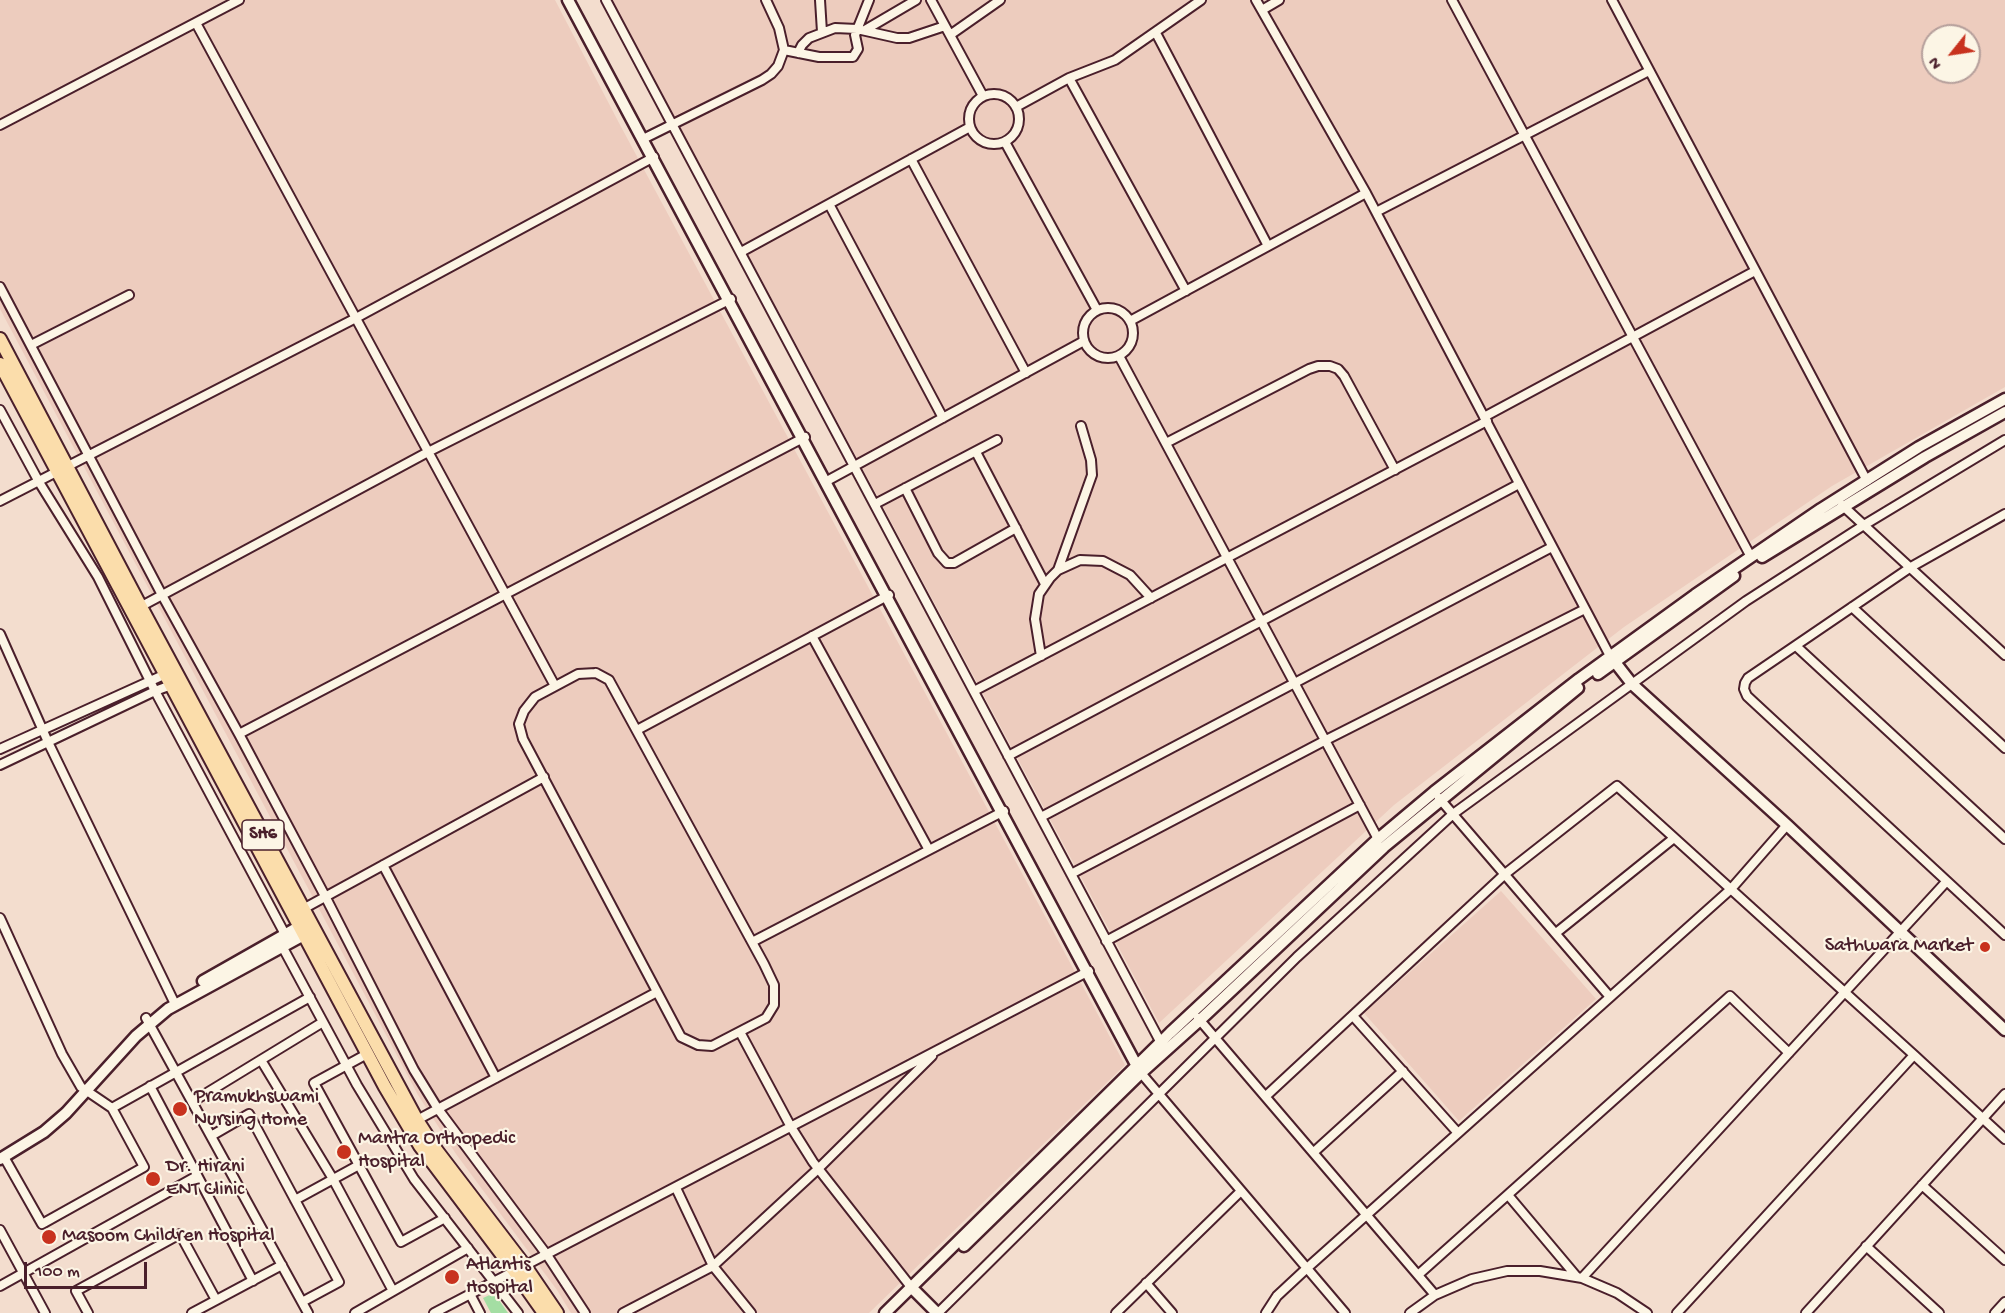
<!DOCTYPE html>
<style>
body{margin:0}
#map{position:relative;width:2005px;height:1313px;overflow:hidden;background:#f3ddce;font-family:"Gochi Hand",sans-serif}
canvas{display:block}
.north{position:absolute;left:1921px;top:24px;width:60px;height:60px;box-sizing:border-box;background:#fcf5e5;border:2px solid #b59f9b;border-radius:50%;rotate:240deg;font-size:16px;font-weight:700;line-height:24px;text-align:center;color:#4a1f2b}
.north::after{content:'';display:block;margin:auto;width:21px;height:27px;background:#c8321e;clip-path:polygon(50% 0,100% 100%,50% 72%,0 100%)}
.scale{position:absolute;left:24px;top:1262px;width:123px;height:27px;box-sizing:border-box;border:3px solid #4a1f2b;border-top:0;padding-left:8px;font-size:18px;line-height:21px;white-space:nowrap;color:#4a1f2b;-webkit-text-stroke:4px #fcf5e5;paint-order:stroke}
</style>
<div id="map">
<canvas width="2005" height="1313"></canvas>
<div class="north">N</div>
<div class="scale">100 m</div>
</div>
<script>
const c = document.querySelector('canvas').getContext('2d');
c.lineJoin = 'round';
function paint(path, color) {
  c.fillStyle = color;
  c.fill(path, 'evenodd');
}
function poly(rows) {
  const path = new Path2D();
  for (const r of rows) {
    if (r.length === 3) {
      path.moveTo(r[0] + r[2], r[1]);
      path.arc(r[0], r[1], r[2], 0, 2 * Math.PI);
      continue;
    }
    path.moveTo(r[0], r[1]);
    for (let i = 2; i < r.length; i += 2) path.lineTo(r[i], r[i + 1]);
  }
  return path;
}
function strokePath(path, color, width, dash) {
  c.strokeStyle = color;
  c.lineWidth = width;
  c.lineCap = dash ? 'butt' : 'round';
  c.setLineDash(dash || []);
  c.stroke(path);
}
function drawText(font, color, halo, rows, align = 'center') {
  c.font = font + ' "Gochi Hand",sans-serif';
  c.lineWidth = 4.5;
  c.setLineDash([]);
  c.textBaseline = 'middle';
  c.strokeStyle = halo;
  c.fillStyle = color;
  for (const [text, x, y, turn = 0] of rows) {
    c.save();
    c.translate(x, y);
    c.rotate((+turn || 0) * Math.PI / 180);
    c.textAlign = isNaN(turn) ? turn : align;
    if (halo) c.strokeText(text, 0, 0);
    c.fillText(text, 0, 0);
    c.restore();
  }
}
const built = poly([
 [0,0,555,0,619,123,1125,1065,869,1313,571,1313,557,1290,456,1154,418,1095,0,309],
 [612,0,2005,0,2005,387,1832,486,1624,627,1394,805,1159,1023],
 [1933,36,1969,36,1969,72,1933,72],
 [1501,891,1596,999,1459,1121,1364,1013]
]);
const green = poly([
 [494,1293,508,1313,491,1313,483,1298]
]);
const street = poly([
 [606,0,1161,1043],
 [820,0,822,32],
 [931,0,983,96],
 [1256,0,1366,193,1610,656],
 [1452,0,1751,557],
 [1612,0,1867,481],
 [1262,10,1279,0],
 [196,23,555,686],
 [865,30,916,0],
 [1156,33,1268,246],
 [950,35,1000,0],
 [784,50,819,57,853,57,858,49,855,35,869,0],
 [798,53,802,45,809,38,835,28,857,29,897,38,909,38,945,26],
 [1069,78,1186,291],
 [994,119,25],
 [1016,107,1069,78,1115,60,1201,0],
 [0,125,239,0],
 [643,139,762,80,771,74,778,66,784,50,779,28,766,0],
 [1005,142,1097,310],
 [911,159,1026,373],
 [829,204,943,418],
 [1376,212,1649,71],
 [741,252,970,127],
 [0,287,162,595,239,734,325,896,414,1070,438,1109,547,1255,585,1313],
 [1108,333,25],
 [1130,321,1366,193],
 [31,345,129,295],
 [1119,356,1378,839],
 [0,410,39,482,98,577,155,691,287,938],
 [1484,417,1755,271],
 [1166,443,1309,369,1318,366,1330,366,1338,369,1344,376,1395,470],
 [976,452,1045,584],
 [825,482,1084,341],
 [905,488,938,553,947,563,954,563,1016,528],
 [0,501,356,318,654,157],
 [875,504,997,440],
 [1842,505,2005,655],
 [2005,514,1911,567,1748,678,1745,683,1744,689,1747,696,2005,935],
 [1058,570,1092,475,1091,460,1081,426],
 [1852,607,2005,748],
 [138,608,428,452,731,299],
 [0,634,48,742,175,1004],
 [812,636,929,850],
 [1796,646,2005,839],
 [1041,656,1035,619,1039,594,1050,578,1058,570,1080,560,1103,561,1130,575,1151,598],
 [596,673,609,680,764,964,774,985,774,1005,766,1018,712,1046,698,1045,681,1037,523,739,519,724,524,711,535,697,578,674,596,673],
 [974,691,1487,421],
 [637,730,889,595],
 [239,734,805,437],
 [0,749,168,673],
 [1008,756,1519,484],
 [0,765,155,691,174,684],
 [1439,798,1610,997],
 [1041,817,1552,547],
 [383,865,496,1078],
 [1071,874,1326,740,1585,609],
 [303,909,544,777],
 [0,918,62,1054,81,1087,112,1108,144,1167,42,1224,4,1157],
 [1556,933,1674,838],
 [1106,941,1360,805],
 [752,942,1004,811],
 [282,946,357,1085,414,1179,518,1313],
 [1353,1016,1458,1133],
 [146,1018,308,1313],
 [1198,1018,1435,1295],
 [740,1032,791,1127,813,1162,911,1287],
 [367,1054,314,1083,401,1242,445,1218],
 [261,1060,333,1179,393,1291],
 [1141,1073,1345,1313],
 [150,1086,253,1281],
 [1266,1096,1505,874,1617,786,1914,1055,2005,1139],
 [192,1102,323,1022],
 [112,1108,310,997],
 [417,1120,657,992],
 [211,1136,249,1114,339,1282,302,1302],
 [1314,1152,1403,1071],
 [1922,1185,2005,1260],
 [1508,1195,1577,1277],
 [295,1200,359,1165],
 [0,1230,45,1313],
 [1866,1246,1939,1313],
 [1418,1275,1730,996,1789,1053],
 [1582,1278,1946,882],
 [1146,1283,1172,1313],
 [0,1286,197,1176],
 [470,1294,480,1313],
 [88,1313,76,1291,180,1234,216,1300],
 [192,1313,282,1265],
 [355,1313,468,1248],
 [434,1313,1089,971],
 [623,1313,713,1266,676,1188],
 [751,1313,713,1266,818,1169,932,1056],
 [938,1313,1297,957,1453,814,1746,601,1864,525,2005,440],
 [1116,1313,1241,1191],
 [1266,1313,1277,1296,1306,1269,1731,889,1787,825],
 [1410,1313,1435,1295,1472,1279,1507,1271,1540,1271,1582,1278,1617,1293,1647,1313],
 [1677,1313,1914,1055],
 [1806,1313,2005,1094],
 [1995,1313,2005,1302]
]);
const secondary = poly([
 [568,0,1139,1070],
 [1762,557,1925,457,2005,412],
 [1611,657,1632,684,1787,825,2005,1030],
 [1598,674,1734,576],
 [203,981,307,922],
 [0,1159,44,1132,66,1113,136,1036,168,1009,311,931],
 [964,1246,1141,1073,1200,1020,1384,847,1578,688],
 [911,1287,937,1313],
 [885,1313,1170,1033,1378,839,1434,792,1579,679,1695,595,1821,509,1919,447,2005,399]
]);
const primary = poly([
 [0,339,141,607,417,1120,437,1151,525,1266,557,1313],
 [0,364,385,1087,420,1146,515,1272,544,1313]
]);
const markers = [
 [1985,947,6,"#c8321e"],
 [180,1109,8,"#c8321e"],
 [344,1152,8,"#c8321e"],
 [153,1179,8,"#c8321e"],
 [49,1237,8,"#c8321e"],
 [452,1277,8,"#c8321e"]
];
const shields = [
 [263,835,42]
];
const shieldNames = [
 ["SH6",263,835]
];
const poiNames = [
 ["Sathwara Market",1973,947,"right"],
 ["Pramukhswami",194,1098],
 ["Nursing Home",194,1121],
 ["Mantra Orthopedic",358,1140],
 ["Hospital",358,1163],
 ["Dr. Hirani",166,1168],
 ["ENT Clinic",166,1191],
 ["Masoom Children Hospital",62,1237],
 ["Atlantis",466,1266],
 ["Hospital",466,1289]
];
paint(built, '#edccbe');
paint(green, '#a4dea3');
strokePath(street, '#4a1f2b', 12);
strokePath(secondary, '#4a1f2b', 15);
strokePath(primary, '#4a1f2b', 16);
strokePath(street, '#fcf5e5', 8);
strokePath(secondary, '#fcf5e5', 10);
strokePath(primary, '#fbddab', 12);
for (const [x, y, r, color] of markers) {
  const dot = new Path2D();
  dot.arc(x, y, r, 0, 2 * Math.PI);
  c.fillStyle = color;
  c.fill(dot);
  strokePath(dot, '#fcf5e5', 2);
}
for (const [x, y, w] of shields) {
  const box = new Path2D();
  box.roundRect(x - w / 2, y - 15, w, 30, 4.5);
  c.fillStyle = '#fcf5e5';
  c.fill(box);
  strokePath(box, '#4a1f2b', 1.5);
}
drawText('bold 18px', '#4a1f2b', null, shieldNames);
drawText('20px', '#4a1f2b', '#fcf5e5', poiNames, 'left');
</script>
